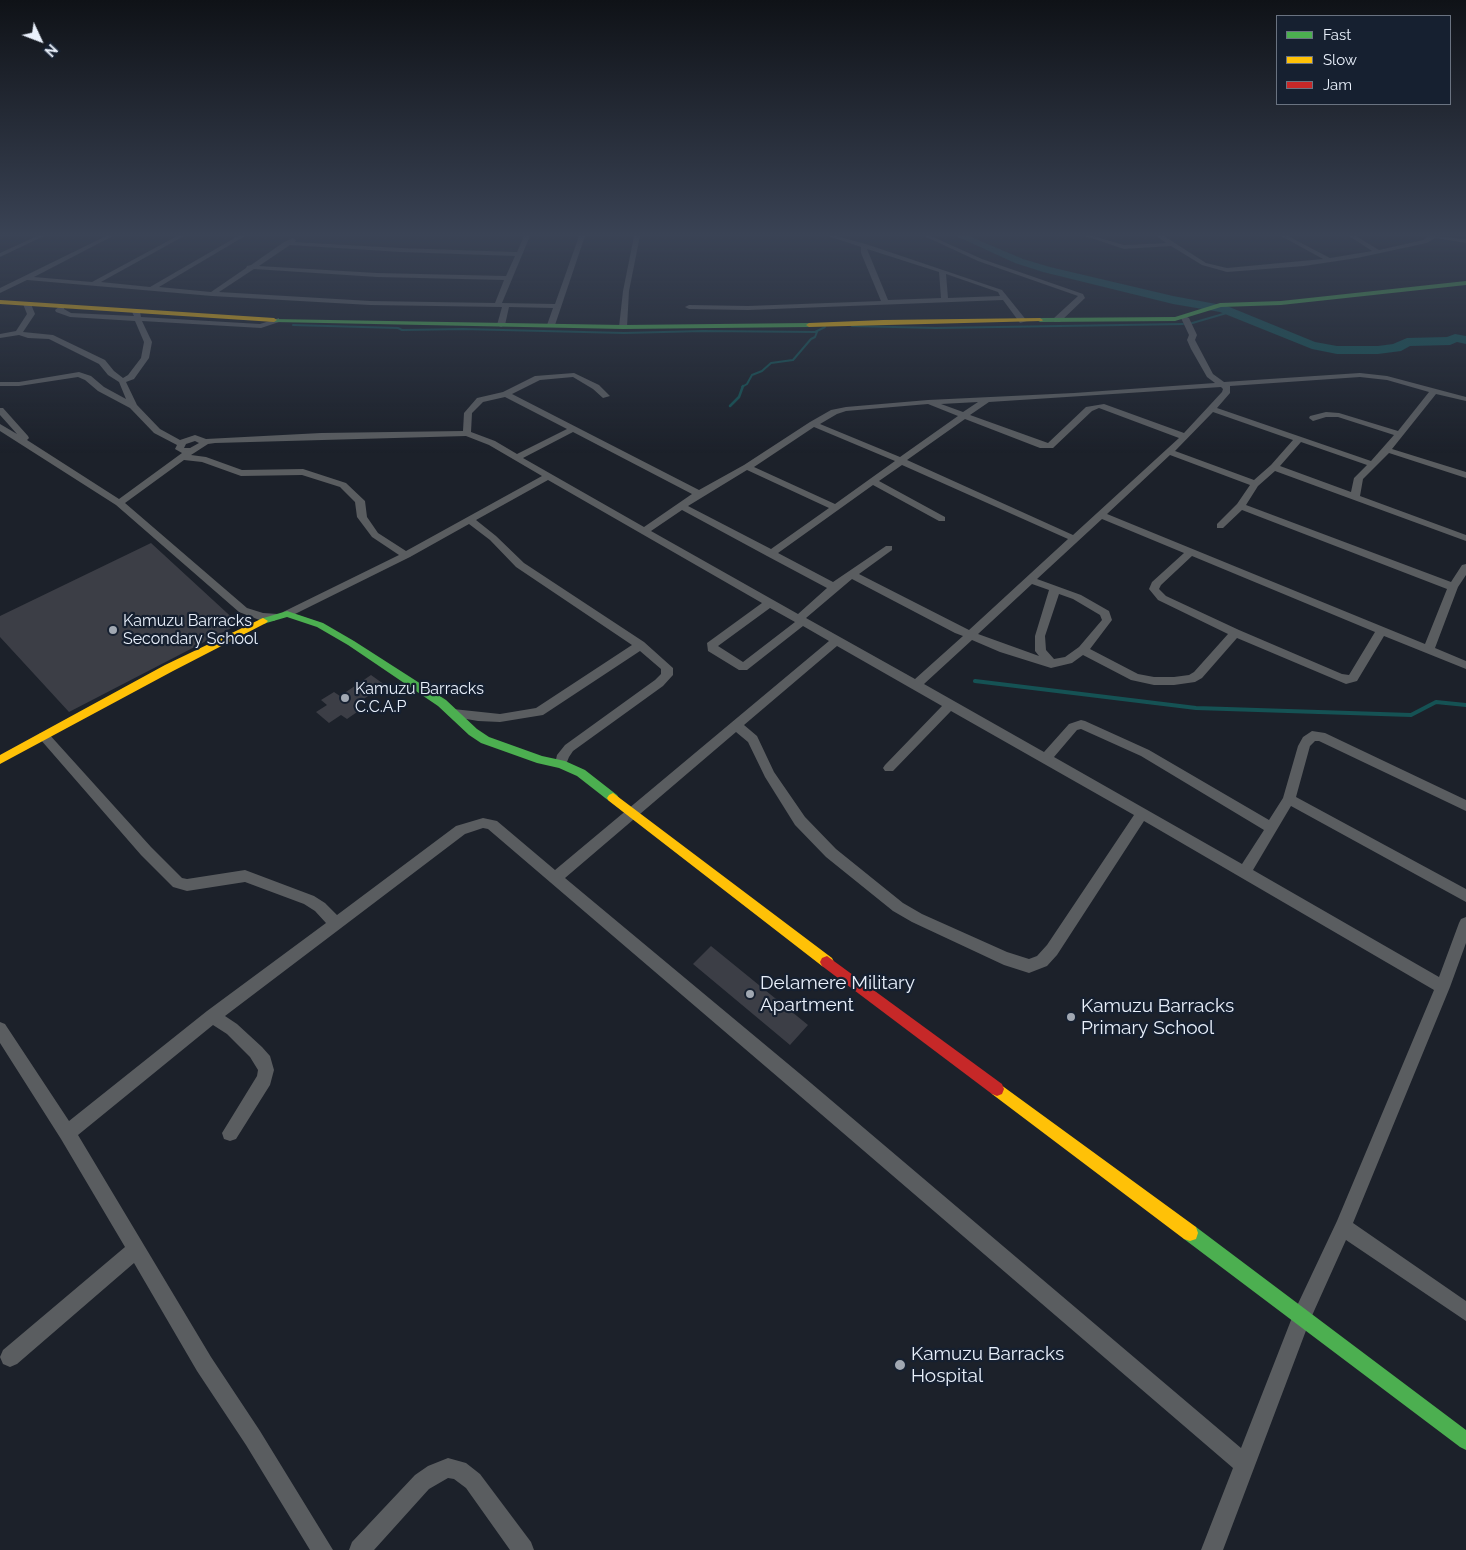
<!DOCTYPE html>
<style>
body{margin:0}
#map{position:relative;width:1466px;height:1550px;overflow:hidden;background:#1c212a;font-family:Raleway,sans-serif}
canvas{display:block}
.legend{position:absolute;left:1276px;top:15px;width:175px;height:90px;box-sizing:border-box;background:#162030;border:1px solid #6a7381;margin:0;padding:6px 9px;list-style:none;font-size:15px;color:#e9f0fb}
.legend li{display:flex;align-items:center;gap:10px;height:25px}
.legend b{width:25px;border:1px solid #6a7381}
.north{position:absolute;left:15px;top:15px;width:50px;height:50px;-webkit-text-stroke:4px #162030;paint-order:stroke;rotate:133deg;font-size:14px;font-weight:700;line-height:20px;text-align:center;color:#e9f0fb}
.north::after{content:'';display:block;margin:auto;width:18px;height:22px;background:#e9f0fb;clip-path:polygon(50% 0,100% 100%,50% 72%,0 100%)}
</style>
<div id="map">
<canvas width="1466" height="1550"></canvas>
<ul class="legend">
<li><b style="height:6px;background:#4caf50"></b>Fast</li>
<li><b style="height:6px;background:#ffc107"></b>Slow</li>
<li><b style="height:6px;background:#c62828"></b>Jam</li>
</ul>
<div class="north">N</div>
</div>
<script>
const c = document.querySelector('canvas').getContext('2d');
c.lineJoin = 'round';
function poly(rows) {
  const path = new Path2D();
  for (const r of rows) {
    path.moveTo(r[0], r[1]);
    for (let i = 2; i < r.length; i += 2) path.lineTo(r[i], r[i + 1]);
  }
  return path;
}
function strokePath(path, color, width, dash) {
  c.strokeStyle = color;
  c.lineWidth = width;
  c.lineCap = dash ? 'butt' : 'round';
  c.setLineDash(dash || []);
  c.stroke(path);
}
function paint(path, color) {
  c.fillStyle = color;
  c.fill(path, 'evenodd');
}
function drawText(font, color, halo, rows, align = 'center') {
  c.font = font + ' Raleway,sans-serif';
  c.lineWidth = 4.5;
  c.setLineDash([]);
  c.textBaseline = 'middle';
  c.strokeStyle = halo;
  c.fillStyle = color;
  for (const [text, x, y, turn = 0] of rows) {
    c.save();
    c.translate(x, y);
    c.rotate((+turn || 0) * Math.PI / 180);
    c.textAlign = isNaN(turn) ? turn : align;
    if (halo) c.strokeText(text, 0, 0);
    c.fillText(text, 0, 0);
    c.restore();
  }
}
const streamFar2 = poly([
 [1189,324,1230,312],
 [293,325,398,328,402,330,463,329,624,333,703,331,815,332,825,327],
 [852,326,936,328,1183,324],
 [742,387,747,384,752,375,762,371,771,363,793,360,811,339,815,337,817,332]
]);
const streamFar1 = poly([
 [730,406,739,397,743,386]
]);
const stream = poly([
 [975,681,1196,708,1411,715,1436,702,1466,705]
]);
const river = poly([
 [956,236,969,236,1023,259,1050,267,1173,296,1227,306,1315,342,1337,346,1378,346,1393,344,1407,338,1447,337,1455,334,1466,336,1466,344,1457,342,1450,345,1410,346,1401,351,1378,354,1337,354,1312,349,1220,312,1173,304,1043,272,1015,263,956,236]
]);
const building = poly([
 [151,543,239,624,69,712,0,637,0,616],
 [371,675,385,685,353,706,360,710,347,719,341,715,329,723,316,712,327,705,321,700,334,692,340,696],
 [711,946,808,1025,790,1045,693,964]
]);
const street = poly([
 [37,236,44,236,0,257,0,253,37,236],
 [106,236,113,236,34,277,92,282,177,236,184,236,101,282,150,287,238,236,245,236,159,287,211,292,246,268,247,266,251,265,284,242,293,238,296,240,295,242,400,248,517,252,524,236,530,236,502,303,555,304,579,236,585,236,555,325,551,327,547,325,553,308,509,307,505,325,501,327,497,325,502,307,370,305,212,296,27,280,0,293,0,288,106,236],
 [290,245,400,252,515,256,506,276,377,273,259,266,290,245],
 [254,269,377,277,504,280,495,303,370,301,219,292,254,269],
 [634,236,640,236,629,291,627,327,623,329,619,327,623,291,634,236],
 [828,236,836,236,866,244,1002,290,1027,321,1020,323,1003,300,748,310,689,309,685,307,689,305,748,306,881,301,861,253,861,247,828,236],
 [867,249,939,272,941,298,888,300,867,249],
 [946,274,998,292,1000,296,948,298,946,274],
 [924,236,931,236,982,259,1083,294,1085,298,1060,322,1054,322,1054,318,1078,296,978,261,924,236],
 [1085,236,1093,236,1124,245,1166,243,1157,236,1164,236,1206,263,1227,268,1323,259,1281,236,1288,236,1330,258,1372,251,1349,236,1356,236,1379,250,1423,240,1429,236,1466,239,1466,243,1435,238,1427,243,1357,258,1304,266,1227,272,1202,265,1171,246,1124,249,1085,236],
 [27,302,31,304,35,314,23,332,53,335,105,360,114,371,123,378,128,375,141,358,144,342,135,321,70,317,56,312,55,310,60,306,64,306,64,309,71,313,134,316,132,312,136,310,140,312,141,317,260,324,279,318,279,322,261,328,142,321,152,342,149,358,134,379,126,382,137,405,160,429,180,440,195,435,206,439,321,433,463,431,464,413,477,398,503,392,535,376,574,373,599,385,610,396,603,398,593,389,573,377,540,380,512,394,699,490,744,465,810,422,831,410,846,407,928,400,1074,393,1215,383,1207,377,1191,349,1187,340,1189,335,1181,318,1185,316,1189,318,1197,335,1195,340,1213,374,1224,382,1360,373,1387,376,1466,397,1466,401,1436,394,1392,449,1466,472,1466,478,1389,453,1363,479,1360,496,1466,535,1466,541,1275,471,1258,486,1246,505,1451,582,1462,565,1466,564,1466,575,1458,587,1435,648,1466,661,1466,669,1384,636,1357,681,1346,684,1237,638,1202,678,1195,682,1174,685,1154,685,1131,680,1083,655,1072,663,1051,668,1000,652,972,640,924,684,1044,752,1069,724,1081,720,1085,721,1149,750,1269,820,1283,798,1298,746,1303,737,1312,731,1325,733,1466,800,1466,811,1319,741,1315,741,1310,746,1296,797,1466,889,1466,902,1291,806,1253,870,1439,977,1459,923,1461,919,1466,917,1466,943,1450,987,1353,1223,1466,1301,1466,1321,1346,1240,1310,1320,1223,1550,1201,1550,1233,1468,793,1090,488,829,483,828,465,834,225,1016,237,1024,262,1047,270,1056,274,1070,270,1085,236,1139,230,1141,224,1139,222,1133,257,1076,258,1070,250,1057,227,1034,213,1025,78,1135,211,1357,260,1431,333,1550,310,1550,246,1445,197,1371,134,1263,17,1364,10,1367,3,1364,0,1357,3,1350,125,1247,61,1139,0,1043,0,1022,5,1024,69,1121,207,1011,326,923,315,911,304,904,245,882,187,891,173,887,141,855,40,739,38,736,40,733,48,733,151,847,182,878,187,879,245,870,314,896,325,903,337,915,456,826,483,818,497,821,555,870,829,641,803,626,747,670,739,670,708,651,707,643,762,603,548,480,476,520,496,536,524,563,644,642,673,668,673,675,663,686,573,751,569,757,565,767,557,767,555,764,557,755,565,745,655,680,661,674,661,669,640,651,543,715,500,722,478,721,449,716,447,713,449,710,453,709,500,714,536,708,632,645,516,567,490,540,469,524,410,557,291,616,283,616,282,614,283,612,399,555,372,537,357,517,355,502,340,487,302,475,241,476,202,462,184,460,125,503,247,608,263,613,278,614,279,617,274,621,262,621,239,612,116,505,0,431,0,424,17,434,0,415,0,408,3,408,28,436,29,438,27,440,119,499,182,453,175,449,177,445,154,433,130,408,98,391,85,380,78,377,19,386,0,386,0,382,19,382,79,372,91,376,104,387,126,399,119,382,108,375,99,364,49,339,28,338,19,335,0,338,0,334,16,331,27,314,23,304,27,302],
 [1360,377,1387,380,1429,392,1398,431,1339,413,1326,412,1310,416,1309,418,1313,421,1326,417,1338,417,1394,435,1371,461,1217,408,1230,393,1230,386,1360,377],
 [1221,387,1223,389,1222,392,1184,433,1104,404,1086,407,1048,443,970,415,989,402,1221,387],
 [505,397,567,429,517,454,495,441,471,432,472,413,483,402,505,397],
 [978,402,963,412,941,404,978,402],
 [928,404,958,416,900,457,820,424,837,414,846,411,928,404],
 [1099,408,1179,438,1073,535,907,460,965,419,1040,448,1053,448,1092,411,1099,408],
 [1213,412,1293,440,1271,465,1254,480,1175,451,1213,412],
 [814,427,895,461,835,504,754,467,814,427],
 [573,432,692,494,644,527,523,458,573,432],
 [466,436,489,445,542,476,406,551,378,533,367,517,365,501,346,483,303,469,242,470,206,457,191,455,208,444,215,443,466,436],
 [195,441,199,443,190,448,184,448,186,444,195,441],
 [1301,442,1367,465,1354,478,1351,492,1280,466,1301,442],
 [1170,455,1250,485,1237,504,1217,524,1217,528,1223,528,1242,510,1447,589,1425,644,1107,514,1170,455],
 [902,465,1068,539,969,630,859,574,892,550,892,546,886,546,833,582,778,553,873,485,939,521,945,521,945,517,879,481,902,465],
 [747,470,829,508,771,549,688,506,747,470],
 [682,510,767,556,827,588,798,614,651,531,682,510],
 [1102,519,1184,553,1152,582,1149,589,1158,600,1228,634,1194,672,1189,675,1174,677,1154,677,1138,674,1090,649,1112,620,1109,611,1081,595,1037,579,1102,519],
 [1192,556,1375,632,1349,675,1342,674,1239,630,1166,596,1159,589,1161,585,1192,556],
 [852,579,955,633,963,636,915,679,806,618,852,579],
 [1032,584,1049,590,1035,636,1035,651,1039,656,978,634,1032,584],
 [1059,594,1073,599,1100,615,1102,620,1079,647,1065,657,1054,659,1046,650,1045,636,1059,594],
 [770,608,795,622,743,662,718,646,770,608],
 [837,646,942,706,885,765,883,768,885,771,893,771,951,711,1134,815,1047,945,1037,956,1029,959,1007,952,922,914,903,903,836,849,805,817,774,772,757,736,744,725,837,646],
 [1081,729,1141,756,1264,830,1242,864,1054,757,1077,730,1081,729],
 [736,732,748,742,765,777,795,825,826,857,893,911,912,922,1004,965,1029,973,1047,966,1057,955,1144,821,1434,990,1337,1221,1295,1310,1241,1448,805,1078,565,878,736,732],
 [448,1458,466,1463,480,1474,531,1542,534,1550,510,1550,466,1488,454,1479,448,1478,429,1489,374,1550,349,1550,352,1542,415,1475,428,1466,448,1458]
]);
const fast = poly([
 [1466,281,1466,285,1281,305,1221,307,1175,321,1040,322,1037,320,1040,318,1175,317,1220,303,1281,301,1466,281],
 [272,319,623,325,809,323,812,325,809,327,623,329,274,322,271,320,272,319],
 [287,611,323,623,354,641,446,700,477,729,489,737,542,756,565,761,585,770,617,795,619,798,617,801,609,801,577,776,559,768,537,763,481,743,469,735,438,706,348,645,317,627,287,617,263,624,258,621,260,619,287,611],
 [1190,1225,1196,1227,1466,1430,1466,1450,1460,1447,1184,1239,1182,1233,1184,1227,1190,1225]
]);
const slow = poly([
 [0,300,274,318,277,320,274,322,0,304,0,300],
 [1040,318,1043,320,1042,321,809,327,806,325,809,323,883,320,1040,318],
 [263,618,268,621,266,623,173,671,0,764,0,755,165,665,263,618],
 [613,793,832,958,834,962,832,966,827,968,822,966,609,801,607,798,609,795,613,793],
 [997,1082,1196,1227,1198,1233,1196,1239,1190,1241,1184,1239,992,1094,990,1089,992,1084,997,1082]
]);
const jam = poly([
 [827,956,1002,1084,1004,1089,1002,1094,997,1096,992,1094,822,966,820,962,822,958,827,956]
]);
const markers = [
 [113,630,5,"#a1a8b2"],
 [345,698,5,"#a1a8b2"],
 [750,994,5,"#a1a8b2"],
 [1071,1017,5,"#a1a8b2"],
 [900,1365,6,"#a1a8b2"]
];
const poiNames = [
 ["Kamuzu Barracks",123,621],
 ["Secondary School",123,639],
 ["Kamuzu Barracks",355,689],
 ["C.C.A.P",355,707]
];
const nearPoinames = [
 ["Delamere Military",760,983],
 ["Apartment",760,1005],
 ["Kamuzu Barracks",1081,1006],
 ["Primary School",1081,1028],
 ["Kamuzu Barracks",911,1354],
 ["Hospital",911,1376]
];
strokePath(streamFar2, '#155254', 2);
strokePath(streamFar1, '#155254', 2.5);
strokePath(stream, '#155254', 4);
paint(river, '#155254');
paint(building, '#3c3e46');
paint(street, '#5a5d60');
paint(fast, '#4caf50');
paint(slow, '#ffc107');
paint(jam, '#c62828');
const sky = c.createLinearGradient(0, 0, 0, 453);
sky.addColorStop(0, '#0f1217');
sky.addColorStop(0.52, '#3a4355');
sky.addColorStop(1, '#3a435500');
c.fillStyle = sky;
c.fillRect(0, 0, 1466, 453);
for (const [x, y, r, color] of markers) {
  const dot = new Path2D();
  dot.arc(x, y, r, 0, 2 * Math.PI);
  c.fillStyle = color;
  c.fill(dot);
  strokePath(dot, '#162030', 2);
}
drawText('16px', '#e9f0fb', '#162030', poiNames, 'left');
drawText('19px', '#e9f0fb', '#162030', nearPoinames, 'left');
</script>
